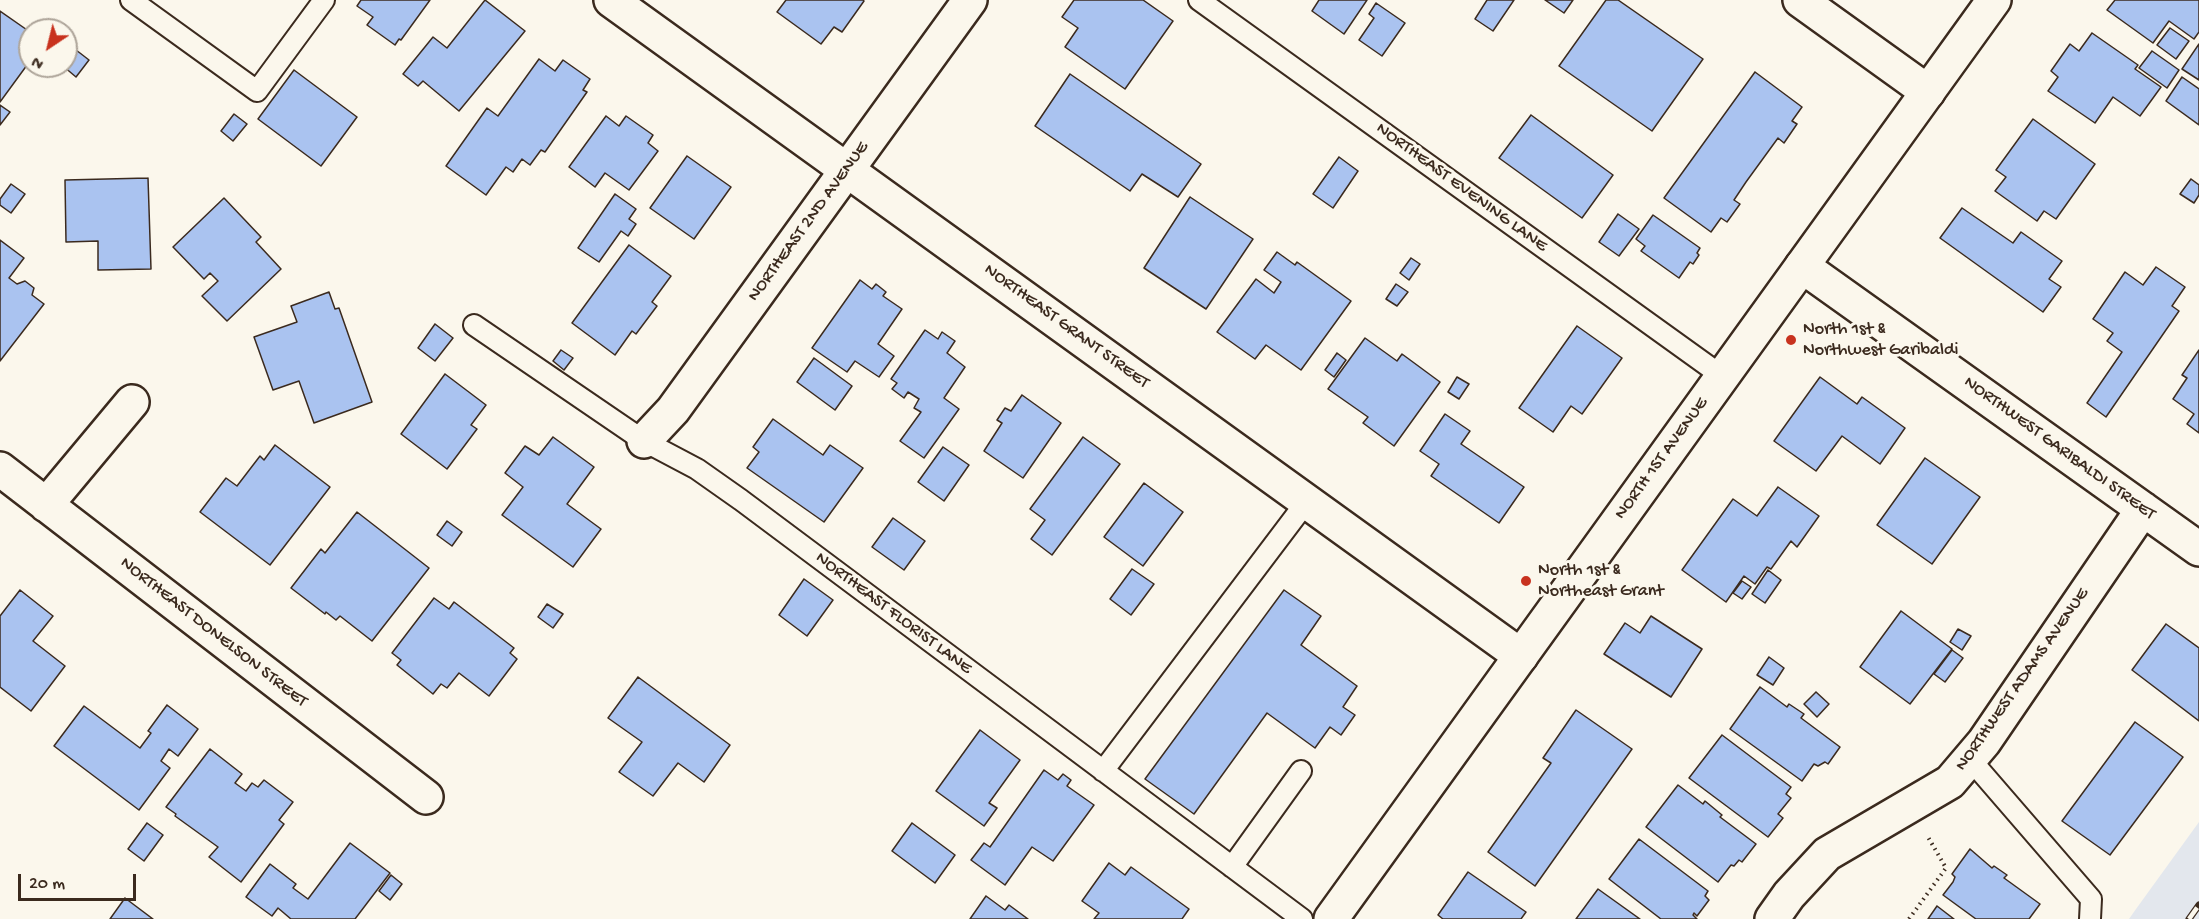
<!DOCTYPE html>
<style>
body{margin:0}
#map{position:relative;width:2199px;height:919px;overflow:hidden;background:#fbf7ec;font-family:"Gochi Hand",sans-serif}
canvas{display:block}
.north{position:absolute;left:18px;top:18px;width:60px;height:60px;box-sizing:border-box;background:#fbf7ec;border:2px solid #aea59a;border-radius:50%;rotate:215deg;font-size:16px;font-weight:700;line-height:24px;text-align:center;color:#3b2a1e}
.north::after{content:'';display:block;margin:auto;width:21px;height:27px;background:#c8321e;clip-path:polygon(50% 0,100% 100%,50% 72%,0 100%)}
.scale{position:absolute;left:18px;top:874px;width:118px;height:27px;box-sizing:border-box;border:3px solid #3b2a1e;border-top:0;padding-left:8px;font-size:18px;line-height:21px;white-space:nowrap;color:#3b2a1e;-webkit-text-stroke:4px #fbf7ec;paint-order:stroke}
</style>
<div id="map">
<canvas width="2199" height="919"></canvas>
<div class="north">N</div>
<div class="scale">20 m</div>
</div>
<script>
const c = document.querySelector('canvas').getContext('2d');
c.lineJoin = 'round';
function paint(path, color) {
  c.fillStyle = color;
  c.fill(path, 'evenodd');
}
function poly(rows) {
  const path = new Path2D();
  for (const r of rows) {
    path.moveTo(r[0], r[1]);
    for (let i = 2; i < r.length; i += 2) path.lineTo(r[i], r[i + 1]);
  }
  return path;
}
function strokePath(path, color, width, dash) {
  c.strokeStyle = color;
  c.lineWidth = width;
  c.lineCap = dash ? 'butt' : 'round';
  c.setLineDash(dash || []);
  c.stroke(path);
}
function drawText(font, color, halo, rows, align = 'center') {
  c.font = font + ' "Gochi Hand",sans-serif';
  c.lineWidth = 6;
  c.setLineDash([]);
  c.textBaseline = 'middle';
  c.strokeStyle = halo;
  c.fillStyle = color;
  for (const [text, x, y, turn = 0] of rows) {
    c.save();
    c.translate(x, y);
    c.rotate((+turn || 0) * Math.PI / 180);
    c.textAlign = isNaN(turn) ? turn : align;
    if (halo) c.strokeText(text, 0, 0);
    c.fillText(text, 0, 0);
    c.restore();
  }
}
const built = poly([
 [2199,822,2199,919,2129,919,2136,909]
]);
const building = poly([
 [361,0,430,0,401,40,399,39,395,45,367,25,373,17,357,6,361,0],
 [485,0,525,31,459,111,423,81,418,86,403,74,433,37,447,48,485,0],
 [786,0,863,0,864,1,842,32,834,27,821,44,777,12,786,0],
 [1074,0,1143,0,1173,21,1125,89,1065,47,1078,28,1062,17,1074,0],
 [1319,0,1367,0,1344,34,1312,11,1319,0],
 [1487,0,1514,0,1493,31,1475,19,1487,0],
 [1545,0,1573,0,1564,13,1545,0],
 [1606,0,1618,0,1703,59,1652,131,1559,66,1606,0],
 [2115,0,2199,0,2199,32,2194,39,2169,21,2153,43,2107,10,2115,0],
 [1376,3,1405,23,1382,56,1359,40,1374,18,1369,14,1376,3],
 [0,11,30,32,30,61,0,102,0,11],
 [2170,28,2189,41,2176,59,2157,45,2170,28],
 [2092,33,2138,65,2135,69,2161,87,2140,116,2113,97,2095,123,2048,91,2058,77,2051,71,2070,44,2079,51,2092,33],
 [67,43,89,60,76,77,63,66,66,66,67,43],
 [2199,44,2199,80,2182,69,2199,44],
 [2152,51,2179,70,2167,88,2139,68,2152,51],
 [539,59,555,71,563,60,590,79,583,90,587,92,545,152,541,150,530,165,522,159,513,172,506,167,486,195,446,166,487,108,498,116,539,59],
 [294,70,357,117,321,166,258,119,294,70],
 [1755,72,1802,107,1792,121,1797,124,1784,143,1778,138,1746,182,1734,200,1740,204,1727,222,1721,218,1711,232,1664,198,1755,72],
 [1070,74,1201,164,1178,197,1142,174,1130,191,1035,126,1070,74],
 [2182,77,2199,89,2199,125,2166,101,2182,77],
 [0,105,10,112,0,125,0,105],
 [234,114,247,124,233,141,221,131,234,114],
 [1531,115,1613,175,1582,218,1499,158,1531,115],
 [606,116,619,126,626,116,653,135,648,143,658,151,629,190,605,173,595,187,569,167,606,116],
 [2033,119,2095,164,2056,219,2044,211,2037,221,1995,191,2006,177,1996,170,2033,119],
 [687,156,731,187,694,239,650,208,687,156],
 [1339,157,1358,171,1333,208,1313,194,1339,157],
 [148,178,151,269,98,270,98,241,66,242,65,180,148,178],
 [2191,179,2199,185,2199,195,2194,203,2180,194,2191,179],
 [11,184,25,194,11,213,0,205,0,199,11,184],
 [615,194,636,209,629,219,636,224,628,236,621,231,599,262,578,248,615,194],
 [1190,197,1253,239,1206,309,1144,268,1190,197],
 [224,198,261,237,256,242,281,269,227,321,202,296,218,281,210,273,204,279,173,247,224,198],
 [1962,208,2013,243,2021,232,2062,261,2049,279,2061,287,2043,312,1940,238,1962,208],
 [1618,214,1639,229,1619,256,1599,242,1618,214],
 [1653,215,1700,248,1697,253,1699,255,1693,264,1690,262,1679,278,1641,251,1645,246,1636,239,1653,215],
 [0,240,24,258,9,278,17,284,25,281,34,288,32,295,44,304,0,361,0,240],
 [629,245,671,276,652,302,657,306,636,334,632,331,615,355,572,323,629,245],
 [1277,252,1295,265,1297,262,1351,301,1301,370,1266,345,1255,359,1217,332,1256,279,1274,293,1281,282,1264,270,1277,252],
 [1411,258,1420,264,1409,280,1400,273,1411,258],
 [2156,267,2185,287,2172,306,2179,311,2106,417,2087,403,2122,352,2107,341,2113,333,2093,319,2125,272,2143,285,2156,267],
 [860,280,872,289,876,284,886,292,883,296,902,309,878,344,894,356,879,377,855,361,847,372,812,348,860,280],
 [1396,284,1408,292,1397,306,1386,299,1396,284],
 [329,292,335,309,339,308,372,402,314,423,299,381,273,390,254,337,297,322,291,306,329,292],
 [435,324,453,338,435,361,418,348,435,324],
 [1577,326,1622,358,1582,414,1571,406,1553,432,1519,408,1577,326],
 [925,330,938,339,942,332,955,341,947,353,965,367,944,398,959,409,924,458,900,441,921,412,914,408,919,399,908,392,904,398,892,389,897,383,891,379,925,330],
 [1365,338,1397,361,1402,354,1440,382,1394,446,1363,423,1368,417,1328,389,1365,338],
 [561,350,573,358,564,370,553,361,561,350],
 [2199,350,2199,433,2187,424,2194,414,2173,399,2187,378,2182,375,2199,350],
 [1337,353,1346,360,1334,377,1325,370,1337,353],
 [814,358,852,386,835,410,797,382,814,358],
 [445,374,486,405,471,425,477,429,447,469,401,434,445,374],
 [1457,377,1469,384,1459,399,1448,392,1457,377],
 [1820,377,1857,404,1862,397,1905,428,1880,464,1842,436,1816,471,1774,441,1820,377],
 [1022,395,1061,423,1023,478,984,451,1002,423,997,420,1005,408,1011,411,1022,395],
 [1445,414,1470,431,1461,444,1524,487,1499,523,1431,476,1439,464,1420,451,1445,414],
 [773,419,823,455,830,445,863,468,824,522,747,468,759,452,753,447,773,419],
 [553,437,594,467,567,504,601,529,573,567,502,515,523,487,505,473,525,446,539,455,553,437],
 [1083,437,1120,464,1052,555,1031,539,1045,520,1030,509,1083,437],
 [275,445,330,487,270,565,200,512,226,478,237,486,260,456,264,460,275,445],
 [943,447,969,465,944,501,918,482,943,447],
 [1925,458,1980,497,1932,564,1877,525,1925,458],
 [1144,483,1183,512,1143,566,1104,537,1144,483],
 [1778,487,1819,516,1797,547,1791,541,1771,569,1767,567,1755,584,1744,576,1726,602,1682,570,1733,499,1757,516,1778,487],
 [357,512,429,568,372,641,340,616,336,620,326,612,325,614,291,588,321,549,325,553,357,512],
 [893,518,925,541,904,570,872,547,893,518],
 [447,521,462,532,452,546,437,535,447,521],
 [1132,569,1154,584,1131,615,1110,599,1132,569],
 [1768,570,1781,580,1765,603,1752,594,1768,570],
 [804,579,833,600,807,636,779,615,804,579],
 [1742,581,1751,587,1742,599,1733,593,1742,581],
 [20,590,53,616,33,641,65,666,31,711,0,687,0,616,20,590],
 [1284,590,1321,616,1301,645,1357,686,1343,707,1355,715,1341,735,1330,727,1315,748,1267,713,1194,814,1145,779,1284,590],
 [434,598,449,609,454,602,514,648,510,653,517,659,489,696,459,673,447,688,441,684,433,694,397,665,401,660,392,653,434,598],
 [547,604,563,614,553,628,538,617,547,604],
 [1901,611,1952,649,1910,704,1860,667,1901,611],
 [1651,616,1702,649,1671,697,1604,654,1625,623,1640,633,1651,616],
 [2166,624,2199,648,2199,721,2132,670,2166,624],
 [1958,629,1971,636,1962,650,1950,642,1958,629],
 [1952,650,1963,658,1945,682,1934,674,1952,650],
 [1769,657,1784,668,1773,685,1757,675,1769,657],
 [638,677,730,745,704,782,678,763,653,796,619,772,642,742,608,718,638,677],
 [1760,687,1787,707,1789,704,1804,714,1801,718,1840,747,1828,764,1825,762,1818,766,1814,764,1802,781,1730,729,1760,687],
 [1816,692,1829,704,1817,717,1804,704,1816,692],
 [167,705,198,729,178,756,169,749,161,761,170,768,139,810,54,746,84,706,140,748,151,733,148,731,167,705],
 [1576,710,1632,749,1535,886,1488,852,1551,763,1543,758,1576,710],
 [2135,722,2183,757,2110,855,2062,821,2135,722],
 [980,730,1020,760,989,803,997,808,984,826,936,791,980,730],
 [1722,735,1791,787,1786,794,1791,798,1778,814,1783,818,1768,837,1689,778,1722,735],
 [210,749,242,774,235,783,246,791,252,783,258,787,264,780,293,802,279,820,284,824,241,882,209,857,218,847,175,816,176,814,166,807,210,749],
 [1044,770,1058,780,1063,774,1071,780,1067,786,1094,805,1053,861,1032,847,1005,885,971,860,984,843,990,847,1044,770],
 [1678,785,1703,804,1705,801,1722,815,1720,817,1756,844,1742,862,1739,860,1734,866,1731,865,1718,882,1646,827,1678,785],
 [147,823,163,835,144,861,128,849,147,823],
 [912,823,955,855,935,883,892,851,912,823],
 [1639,839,1708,891,1705,896,1709,900,1697,916,1694,913,1693,915,1697,919,1661,919,1609,879,1639,839],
 [350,843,390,873,355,919,291,919,278,908,272,916,246,897,270,864,296,884,293,888,308,899,350,843],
 [1970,849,1992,868,1994,866,2007,875,2004,878,2040,904,2029,919,1976,919,1943,895,1953,882,1955,877,1952,874,1970,849],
 [1109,863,1125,875,1131,867,1189,909,1182,919,1094,919,1099,913,1082,901,1109,863],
 [1468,872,1526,912,1521,919,1443,919,1438,915,1468,872],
 [391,875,402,884,390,900,379,891,391,875],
 [1598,889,1640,919,1576,919,1598,889],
 [986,896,1005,910,1009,905,1028,919,970,919,986,896],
 [125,898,153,919,110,919,125,898],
 [1937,906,1954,919,1928,919,1937,906]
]);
const path = poly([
 [1909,919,1946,868,1928,837]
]);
const lane = poly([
 [131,0,257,91,324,0],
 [1199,0,1722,376],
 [474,325,644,441,697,469,741,500,1302,919],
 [1970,759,2091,899,2090,919],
 [1103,771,1307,501],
 [1232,867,1301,771]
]);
const street = poly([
 [1800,0,1928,92],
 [1802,266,2199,549],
 [644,441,673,410,970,0],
 [0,469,426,797],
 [46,505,132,402],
 [1772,919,1789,895,1827,854,1950,782,1984,742,2143,509]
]);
const secondary = poly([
 [611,0,1521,656]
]);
const primary = poly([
 [1331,919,1994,0]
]);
const rail = poly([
 [2189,919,2199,905]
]);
const markers = [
 [1791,340,6,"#c8321e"],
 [1526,581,6,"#c8321e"]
];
const streetNames = [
 ["NORTHEAST EVENING LANE",1461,188,36],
 ["NORTHEAST 2ND AVENUE",809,222,-54],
 ["NORTHEAST GRANT STREET",1066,327,36],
 ["NORTHWEST GARIBALDI STREET",2059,449,36],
 ["NORTH 1ST AVENUE",1662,459,-54],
 ["NORTHEAST FLORIST LANE",893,614,37],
 ["NORTHEAST DONELSON STREET",213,633,38],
 ["NORTHWEST ADAMS AVENUE",2023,680,-55]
];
const poiNames = [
 ["North 1st &",1803,330],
 ["Northwest Garibaldi",1803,351],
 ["North 1st &",1538,571],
 ["Northeast Grant",1538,592]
];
paint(built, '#e3e7ed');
paint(building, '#aac3f0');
strokePath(building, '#3b2a1e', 1.5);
strokePath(lane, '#3b2a1e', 24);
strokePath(street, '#3b2a1e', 38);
strokePath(secondary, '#3b2a1e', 38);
strokePath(primary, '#3b2a1e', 38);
strokePath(path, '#3b2a1e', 4, [1.5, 4.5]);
strokePath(lane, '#fbf7ec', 20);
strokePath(street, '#fbf7ec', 33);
strokePath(secondary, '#fbf7ec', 33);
strokePath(primary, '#fbf7ec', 33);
strokePath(rail, '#3b2a1e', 7);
strokePath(rail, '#fbf7ec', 4.5, [14]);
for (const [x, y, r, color] of markers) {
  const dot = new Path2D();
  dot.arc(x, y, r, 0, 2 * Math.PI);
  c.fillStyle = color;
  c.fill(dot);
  strokePath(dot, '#fbf7ec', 2);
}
drawText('18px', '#3b2a1e', '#fbf7ec', streetNames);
drawText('18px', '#3b2a1e', '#fbf7ec', poiNames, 'left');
</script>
